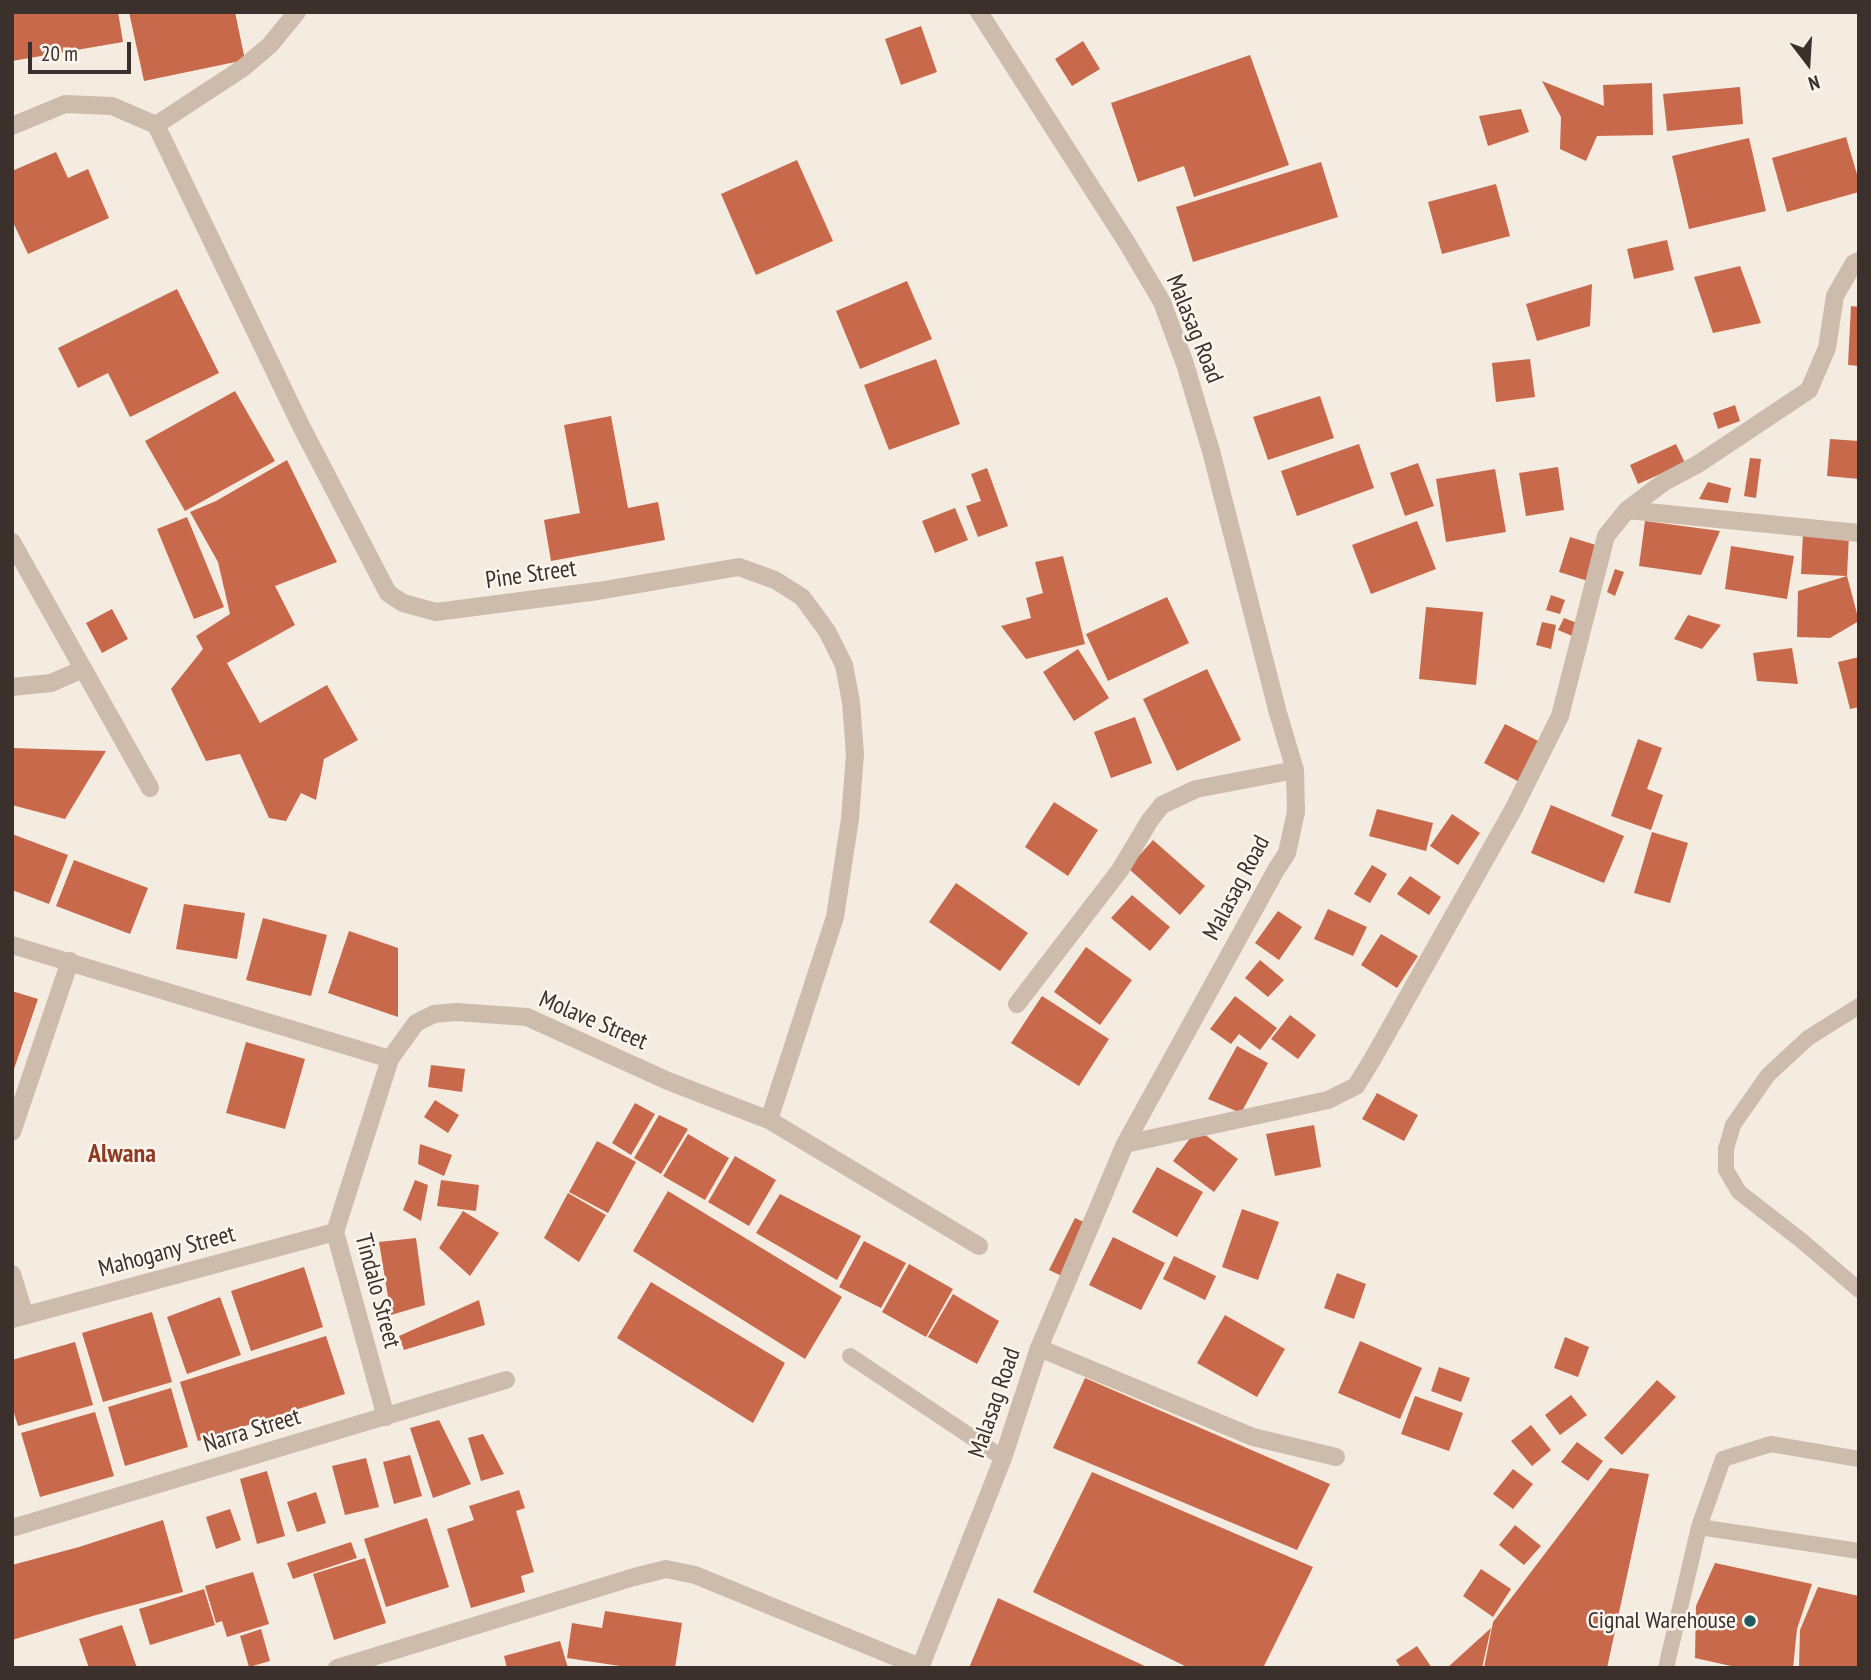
<!DOCTYPE html>
<style>
body{margin:0}
#map{position:relative;width:1871px;height:1680px;overflow:hidden;background:#f4ebe1;font-family:"PT Sans Narrow",sans-serif}
canvas{display:block}
.frame{position:absolute;inset:0;border:14px solid #3b302b;pointer-events:none}
.north{position:absolute;left:1773px;top:28px;width:70px;height:70px;-webkit-text-stroke:5px #fbf5ee;paint-order:stroke;rotate:163deg;font-size:19px;font-weight:700;line-height:28px;text-align:center;color:#3b302b}
.north::after{content:'';display:block;margin:auto;width:24px;height:32px;background:#3b302b;clip-path:polygon(50% 0,100% 100%,50% 72%,0 100%)}
.scale{position:absolute;left:28px;top:42px;width:103px;height:32px;box-sizing:border-box;border:4px solid #3b302b;border-top:0;padding-left:9px;font-size:21px;line-height:24px;white-space:nowrap;color:#3b302b;-webkit-text-stroke:5px #fbf5ee;paint-order:stroke}
</style>
<div id="map">
<canvas width="1871" height="1680"></canvas>
<div class="frame"></div>
<div class="north">N</div>
<div class="scale">20 m</div>
</div>
<script>
const c = document.querySelector('canvas').getContext('2d');
c.lineJoin = 'round';
function paint(path, color) {
  c.fillStyle = color;
  c.fill(path, 'evenodd');
}
function poly(rows) {
  const path = new Path2D();
  for (const r of rows) {
    path.moveTo(r[0], r[1]);
    for (let i = 2; i < r.length; i += 2) path.lineTo(r[i], r[i + 1]);
  }
  return path;
}
function strokePath(path, color, width, dash) {
  c.strokeStyle = color;
  c.lineWidth = width;
  c.lineCap = dash ? 'butt' : 'round';
  c.setLineDash(dash || []);
  c.stroke(path);
}
function drawText(font, color, halo, rows, align = 'center') {
  c.font = font + ' "PT Sans Narrow",sans-serif';
  c.lineWidth = 5;
  c.setLineDash([]);
  c.textBaseline = 'middle';
  c.strokeStyle = halo;
  c.fillStyle = color;
  for (const [text, x, y, turn = 0] of rows) {
    c.save();
    c.translate(x, y);
    c.rotate((+turn || 0) * Math.PI / 180);
    c.textAlign = isNaN(turn) ? turn : align;
    if (halo) c.strokeText(text, 0, 0);
    c.fillText(text, 0, 0);
    c.restore();
  }
}
const building = poly([
 [12,12,118,12,123,42,12,61],
 [129,12,235,12,245,60,144,81],
 [921,26,937,72,901,85,885,39],
 [1083,41,1100,69,1072,86,1055,59],
 [1250,55,1289,165,1194,197,1184,166,1138,182,1111,103],
 [1542,81,1604,106,1603,85,1652,83,1653,135,1597,136,1586,161,1560,149,1561,117],
 [1740,87,1743,124,1667,131,1663,94],
 [1521,109,1529,132,1488,146,1479,116],
 [1846,137,1859,181,1859,192,1787,212,1772,158],
 [1749,138,1766,211,1689,229,1672,156],
 [56,152,68,178,88,169,109,218,28,254,12,220,12,171],
 [797,160,833,241,756,275,721,194],
 [1321,162,1338,217,1193,262,1176,207],
 [1496,184,1510,236,1442,254,1428,202],
 [1667,240,1674,270,1634,279,1627,249],
 [1740,266,1761,323,1713,333,1694,277],
 [907,281,932,339,860,369,836,311],
 [1592,284,1590,326,1537,341,1526,304],
 [177,289,219,373,130,417,108,373,78,388,58,348],
 [1851,306,1859,307,1859,366,1848,365],
 [936,359,960,424,889,450,864,385],
 [1530,359,1535,397,1496,402,1492,363],
 [235,391,275,461,185,511,145,441],
 [1320,396,1334,438,1268,460,1253,417],
 [1735,405,1740,421,1718,429,1713,413],
 [611,416,628,508,658,502,665,540,551,561,544,520,580,513,564,425],
 [1830,439,1859,441,1859,479,1827,476],
 [1359,444,1374,488,1297,516,1281,471],
 [1676,444,1685,463,1638,484,1630,465],
 [1750,458,1761,459,1756,498,1744,496],
 [287,460,337,562,275,586,295,625,227,663,260,723,327,685,358,740,324,759,316,800,301,793,286,821,269,818,240,754,206,761,171,689,203,649,196,636,230,614,218,562,190,512,216,501],
 [1418,463,1434,506,1405,516,1390,473],
 [1558,467,1564,510,1526,516,1519,473],
 [987,468,1008,526,978,537,966,506,981,501,971,474],
 [1495,469,1506,532,1446,542,1436,479],
 [1708,482,1731,488,1728,503,1699,499],
 [955,508,968,540,935,553,922,521],
 [187,517,224,607,194,619,157,529],
 [1417,521,1436,569,1371,594,1352,545],
 [1645,521,1720,531,1701,575,1639,566],
 [1803,532,1849,534,1847,576,1801,574],
 [1570,537,1599,546,1588,581,1559,572],
 [1731,546,1794,556,1787,599,1725,589],
 [1063,556,1085,644,1026,659,1001,626,1031,618,1026,598,1043,593,1035,562],
 [1615,569,1624,572,1615,596,1607,592],
 [1847,576,1859,621,1830,638,1797,637,1798,591],
 [1551,595,1565,600,1560,614,1546,610],
 [1167,597,1189,643,1108,681,1086,634],
 [1426,607,1483,612,1476,685,1419,679],
 [112,609,128,639,102,653,86,623],
 [1688,615,1721,625,1702,649,1674,639],
 [1564,618,1582,625,1577,638,1558,630],
 [1542,622,1556,625,1551,649,1536,645],
 [1792,648,1798,684,1757,681,1753,653],
 [1078,649,1109,698,1074,721,1043,672],
 [1859,657,1859,707,1850,709,1838,662],
 [1207,669,1241,740,1177,771,1143,699],
 [1135,717,1152,763,1111,778,1094,732],
 [1505,724,1544,744,1523,784,1484,763],
 [1638,739,1662,748,1647,789,1663,795,1651,830,1611,816],
 [12,748,106,751,65,819,12,805],
 [1054,802,1098,830,1068,876,1025,847],
 [1551,805,1624,836,1604,883,1531,853],
 [1377,809,1433,823,1426,851,1369,836],
 [1452,814,1480,833,1458,865,1430,846],
 [1652,832,1688,843,1670,903,1634,893],
 [12,834,68,855,49,904,12,890],
 [1153,840,1205,886,1180,915,1128,868],
 [74,860,148,888,130,934,56,906],
 [1372,865,1387,874,1370,903,1354,894],
 [1410,876,1441,897,1429,915,1397,894],
 [956,883,1028,933,1000,971,929,922],
 [1132,895,1170,927,1150,951,1111,918],
 [184,904,245,913,237,959,176,949],
 [1328,909,1367,927,1353,956,1314,939],
 [1278,911,1302,927,1279,960,1255,943],
 [263,918,327,935,311,996,246,980],
 [349,931,398,948,398,1017,328,993],
 [1381,934,1418,956,1397,988,1361,965],
 [1086,947,1132,980,1100,1025,1054,992],
 [1260,960,1284,980,1268,997,1245,978],
 [12,991,38,999,14,1069,12,1068],
 [1042,996,1109,1039,1079,1086,1011,1043],
 [1235,996,1277,1028,1260,1050,1239,1034,1231,1044,1210,1029],
 [1290,1015,1316,1035,1298,1059,1271,1039],
 [246,1042,305,1059,285,1129,226,1113],
 [1237,1046,1268,1063,1241,1113,1208,1099],
 [431,1065,465,1069,462,1092,428,1087],
 [1377,1093,1418,1115,1404,1141,1362,1119],
 [435,1100,459,1115,448,1133,424,1117],
 [635,1103,655,1114,631,1155,612,1143],
 [659,1115,688,1129,661,1174,634,1158],
 [1314,1125,1321,1167,1275,1176,1266,1134],
 [1197,1129,1238,1159,1214,1192,1173,1161],
 [688,1134,729,1158,705,1200,663,1176],
 [597,1141,636,1162,608,1213,569,1192],
 [420,1144,452,1155,444,1176,418,1164],
 [735,1156,776,1180,749,1226,708,1202],
 [1157,1167,1203,1192,1177,1237,1132,1212],
 [415,1180,428,1185,421,1221,403,1210],
 [441,1180,479,1185,476,1211,437,1206],
 [668,1191,842,1297,805,1359,633,1251],
 [568,1193,606,1215,579,1262,544,1238],
 [780,1194,861,1236,837,1280,756,1233],
 [1242,1209,1279,1222,1258,1280,1222,1267],
 [463,1211,499,1233,470,1276,439,1248],
 [1075,1218,1088,1224,1062,1276,1049,1270],
 [1113,1237,1165,1263,1141,1310,1089,1285],
 [416,1238,425,1305,391,1315,379,1242],
 [864,1241,906,1263,881,1308,839,1287],
 [1174,1256,1216,1276,1205,1300,1163,1279],
 [909,1264,953,1289,926,1337,882,1312],
 [304,1267,323,1327,251,1351,231,1291],
 [1337,1273,1366,1284,1354,1319,1324,1308],
 [651,1282,785,1363,753,1423,617,1338],
 [953,1294,999,1321,977,1364,928,1337],
 [220,1297,241,1355,187,1374,167,1317],
 [479,1300,485,1325,404,1350,399,1336],
 [152,1312,172,1382,103,1402,82,1333],
 [1225,1315,1285,1349,1257,1397,1197,1363],
 [326,1336,345,1394,198,1441,180,1382],
 [1565,1337,1589,1347,1578,1377,1554,1368],
 [1360,1341,1422,1368,1400,1419,1338,1393],
 [75,1342,93,1405,18,1426,12,1406,12,1360],
 [1439,1367,1470,1378,1461,1402,1431,1391],
 [1085,1378,1330,1484,1297,1550,1053,1448],
 [1657,1380,1676,1397,1622,1455,1604,1438],
 [171,1388,188,1447,125,1466,108,1407],
 [1571,1395,1587,1415,1560,1435,1545,1415],
 [1415,1396,1463,1413,1449,1451,1401,1434],
 [95,1412,114,1476,40,1497,21,1433],
 [439,1420,471,1484,433,1498,410,1428],
 [1531,1425,1551,1450,1532,1466,1511,1441],
 [483,1434,504,1474,481,1481,468,1438],
 [1577,1442,1603,1461,1588,1481,1561,1462],
 [410,1455,422,1496,394,1504,383,1462],
 [366,1458,379,1507,345,1515,332,1466],
 [1610,1468,1649,1474,1607,1668,1484,1668,1493,1622],
 [1513,1469,1533,1484,1513,1509,1493,1494],
 [267,1471,285,1536,257,1544,240,1479],
 [1092,1472,1313,1567,1263,1668,1189,1668,1033,1592],
 [519,1490,525,1508,516,1511,534,1572,521,1576,525,1592,471,1608,447,1529,474,1520,469,1506],
 [316,1492,326,1523,297,1532,287,1502],
 [230,1509,241,1540,216,1549,206,1517],
 [427,1518,449,1587,386,1607,364,1539],
 [163,1520,183,1592,96,1615,12,1640,12,1565,79,1547],
 [1515,1525,1541,1546,1524,1565,1499,1545],
 [351,1542,357,1558,293,1579,287,1563],
 [365,1558,386,1623,334,1640,313,1574],
 [1715,1563,1812,1584,1797,1629,1793,1668,1740,1668,1695,1658,1696,1606],
 [1481,1569,1511,1589,1493,1617,1463,1596],
 [253,1572,269,1624,227,1637,222,1621,216,1623,205,1586],
 [1818,1587,1859,1596,1859,1668,1799,1668,1800,1630],
 [204,1589,215,1625,150,1645,139,1609],
 [998,1598,1149,1668,969,1668],
 [605,1611,682,1623,675,1668,633,1668,567,1658,572,1623,602,1628],
 [122,1625,137,1668,89,1668,79,1639],
 [1491,1628,1482,1668,1447,1668],
 [261,1629,270,1661,249,1667,240,1636],
 [560,1641,568,1668,507,1668,504,1656],
 [1417,1646,1432,1668,1401,1668,1396,1660]
]);
const service = poly([
 [1859,1006,1808,1038,1768,1075,1733,1125,1726,1149,1726,1170,1739,1192,1802,1241,1859,1290],
 [850,1356,1003,1458],
 [1699,1527,1859,1551],
 [1666,1668,1699,1527,1723,1459,1771,1444,1859,1459]
]);
const minor = poly([
 [156,125,243,68,270,45,297,12],
 [12,126,65,104,112,106,156,125,301,426,388,593,403,603,436,612,598,591,739,567,775,580,802,597,827,631,844,665,851,702,855,754,850,819,835,917,769,1120],
 [1627,510,1859,533],
 [12,542,150,788],
 [12,687,51,683,83,669],
 [12,945,390,1059,416,1023,434,1014,456,1012,527,1017,668,1081,769,1120,979,1246],
 [1017,1004,1120,870,1150,820,1162,805,1196,789,1295,770],
 [12,1132,70,961],
 [1125,1144,1328,1100,1356,1086,1372,1060,1513,810,1560,716,1606,536,1627,510,1664,482,1698,464,1809,390,1827,348,1835,296,1854,263,1859,261],
 [12,1274,25,1316],
 [12,1319,335,1232],
 [1039,1348,1253,1437,1336,1457],
 [386,1417,335,1232,390,1059],
 [12,1528,506,1380],
 [337,1668,634,1577,666,1569,695,1575,920,1667]
]);
const tertiary = poly([
 [920,1668,1003,1458,1039,1348,1125,1144,1276,870,1287,853,1296,812,1295,770,1278,713,1211,451,1185,364,1162,302,1127,243,979,12]
]);
const markers = [
 [1750,1621,7,"#1f5a5e"]
];
const streetNames = [
 ["Malasag Road",1194,329,68],
 ["Pine Street",531,575,-8],
 ["Malasag Road",1237,888,-62],
 ["Molave Street",593,1021,23],
 ["Mahogany Street",167,1252,-15],
 ["Tindalo Street",377,1291,75],
 ["Malasag Road",995,1403,-71],
 ["Narra Street",252,1431,-17]
];
const poiNames = [
 ["Cignal Warehouse",1736,1621]
];
const neighbourhoodNames = [
 ["Alwana",122,1155]
];
paint(building, '#c8694b');
strokePath(service, '#cdbbac', 16);
strokePath(minor, '#cdbbac', 18);
strokePath(tertiary, '#cdbbac', 18);
for (const [x, y, r, color] of markers) {
  const dot = new Path2D();
  dot.arc(x, y, r, 0, 2 * Math.PI);
  c.fillStyle = color;
  c.fill(dot);
  strokePath(dot, '#fbf5ee', 2.5);
}
drawText('24px', '#3b302b', '#fbf5ee', streetNames);
drawText('24px', '#3b302b', '#fbf5ee', poiNames, 'right');
drawText('bold 26px', '#8c3b22', '#fbf5ee', neighbourhoodNames);
</script>
